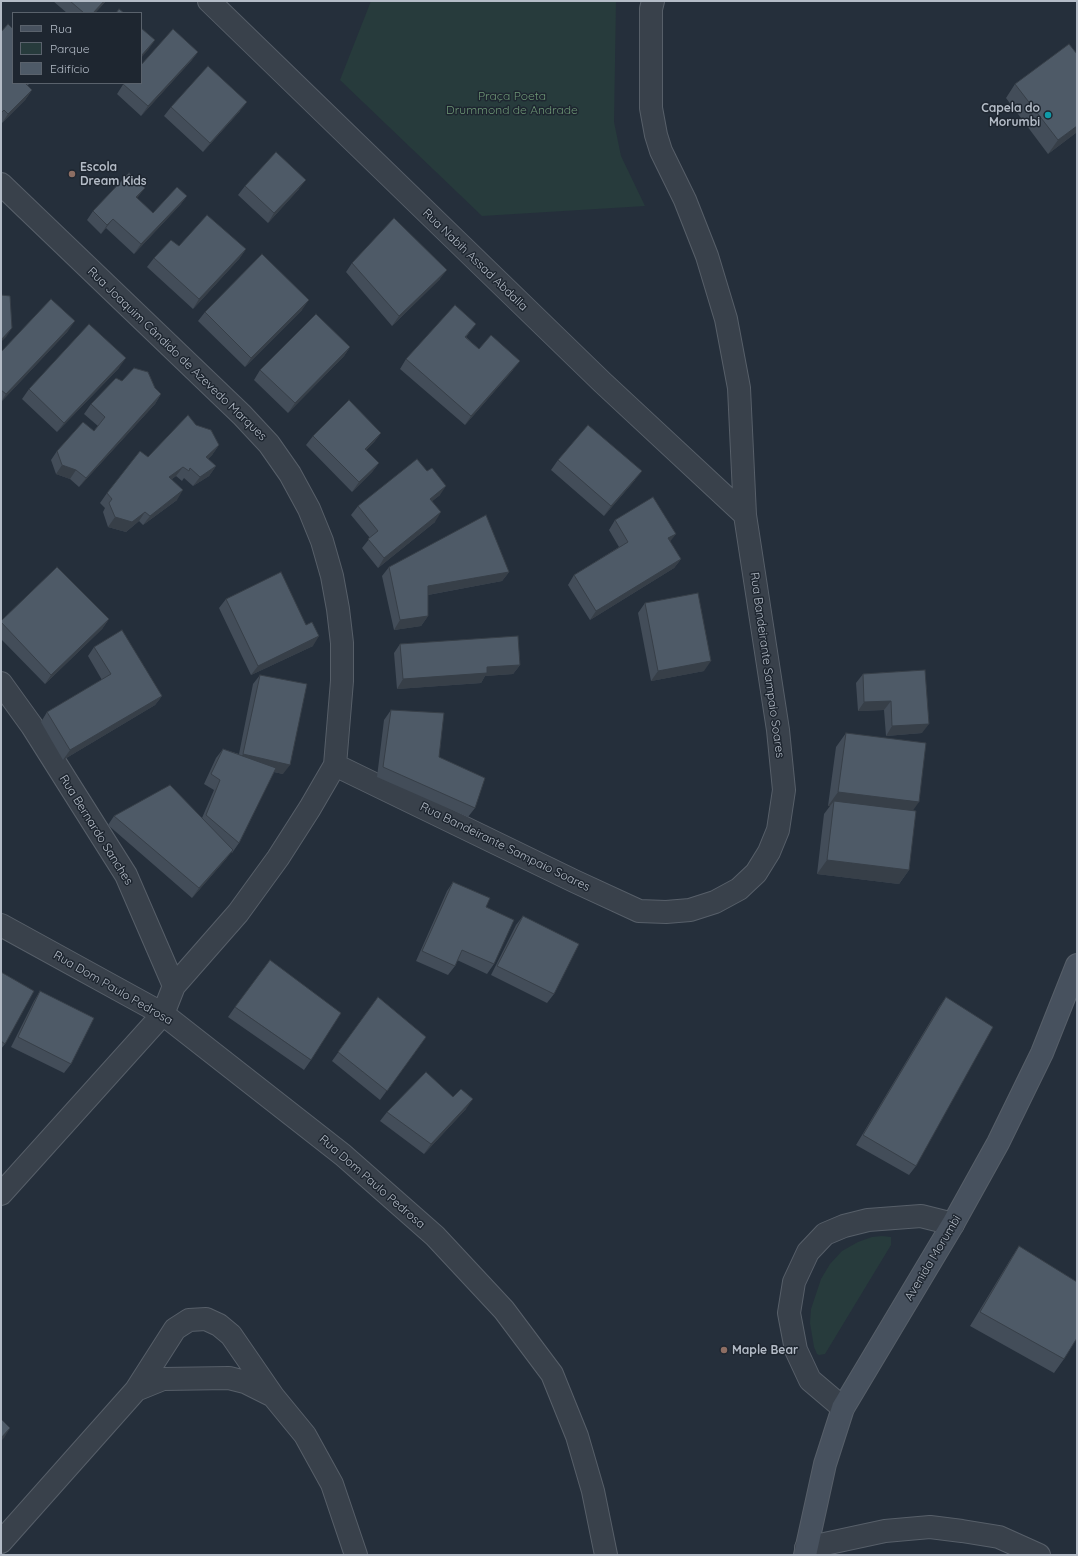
<!DOCTYPE html>
<meta charset="utf-8">
<style>
body{margin:0}
#map{position:relative;width:1078px;height:1556px;overflow:hidden;background:#252f3b;font-family:Quicksand,sans-serif}
canvas{display:block}
.frame{position:absolute;inset:0;border:2px solid #b4bcc7;pointer-events:none}
.legend{position:absolute;left:12px;top:12px;width:130px;height:72px;box-sizing:border-box;background:#1e2630;border:1px solid #5a626c;margin:0;padding:5px 7px;list-style:none;font-size:12px;color:#b4bcc7}
.legend li{display:flex;align-items:center;gap:8px;height:20px}
.legend b{width:20px;border:1px solid #5a626c}
</style>
<div id="map">
<canvas width="1078" height="1556"></canvas>
<div class="frame"></div>
<ul class="legend">
<li><b style="height:5px;background:#47515e"></b>Rua</li>
<li><b style="height:11px;background:#273b3c"></b>Parque</li>
<li><b style="height:11px;background:#4e5a67"></b>Edifício</li>
</ul>
</div>
<script>
const c = document.querySelector('canvas').getContext('2d');
c.lineJoin = 'round';
function paint(path, color) {
  c.fillStyle = color;
  c.fill(path, 'evenodd');
}
function poly(rows) {
  const path = new Path2D();
  for (const r of rows) {
    path.moveTo(r[0], r[1]);
    for (let i = 2; i < r.length; i += 2) path.lineTo(r[i], r[i + 1]);
  }
  return path;
}
function strokePath(path, color, width, dash) {
  c.strokeStyle = color;
  c.lineWidth = width;
  c.lineCap = dash ? 'butt' : 'round';
  c.setLineDash(dash || []);
  c.stroke(path);
}
function drawText(font, color, halo, rows, align = 'center') {
  c.font = font + ' Quicksand,sans-serif';
  c.lineWidth = 3;
  c.setLineDash([]);
  c.textBaseline = 'middle';
  c.strokeStyle = halo;
  c.fillStyle = color;
  for (const [text, x, y, turn = 0] of rows) {
    c.save();
    c.translate(x, y);
    c.rotate((+turn || 0) * Math.PI / 180);
    c.textAlign = isNaN(turn) ? turn : align;
    if (halo) c.strokeText(text, 0, 0);
    c.fillText(text, 0, 0);
    c.restore();
  }
}
const green = poly([
 [371,1,616,1,614,122,621,156,645,206,482,216,340,80],
 [882,1236,891,1237,891,1245,825,1354,819,1355,817,1354,814,1347,810,1323,811,1309,821,1279,830,1264,842,1251,858,1242,872,1237]
]);
const minor = poly([
 [209,1,602,382,745,515],
 [1,184,242,415,269,444,290,474,309,509,322,541,332,576,338,609,342,643,342,681,335,765,310,808,278,858,238,913,174,986,163,1014,1,1194],
 [1,683,32,726,126,875,174,986],
 [335,765,574,881,639,911,666,912,690,910,715,902,739,889,756,873,769,852,778,830,784,790,778,730,745,515,739,388,726,319,707,256,685,200,661,151,656,135,651,108,651,9,653,1],
 [1,925,163,1014,343,1155,435,1236,504,1310,552,1374,577,1436,593,1491,606,1555],
 [136,1390,163,1379,229,1378,245,1382,273,1396,305,1435,332,1484,356,1555],
 [843,1408,810,1380,796,1350,789,1313,794,1282,808,1252,825,1234,844,1226,868,1220,921,1216,953,1224],
 [1,1542,136,1390,175,1329,189,1320,206,1319,219,1325,231,1335,273,1396],
 [806,1548,885,1531,930,1527,962,1531,999,1537,1039,1555]
]);
const secondary = poly([
 [805,1555,825,1464,843,1408,953,1224,998,1143,1042,1053,1077,965]
]);
const wall = poly([
 [53,1,106,1,95,13,67,13],
 [1,32,13,83,30,83,27,86,32,90,25,100,2,123,1,123],
 [198,52,191,61,141,116,117,94,124,83],
 [1015,84,1077,132,1048,154,1006,98],
 [171,107,240,111,203,152,164,116],
 [245,186,299,189,268,223,238,195],
 [187,196,180,205,134,254,106,228,101,234,87,220,93,211,137,198,153,213],
 [179,246,246,249,239,259,193,309,147,267,154,258],
 [352,263,440,279,392,326,346,272],
 [302,310,245,367,198,321,205,312],
 [68,331,1,402,1,352],
 [469,333,466,337,479,349,513,370,465,425,400,369,406,359],
 [350,347,344,356,288,413,254,380,260,370],
 [119,368,57,432,22,399,29,389],
 [122,381,155,388,161,394,155,404,79,487,70,479,56,474,51,460,57,451,94,431,98,426,84,414,91,404],
 [196,425,219,445,212,455,208,459,216,466,209,476,193,486,184,478,182,481,176,476,172,479,177,500,143,525,139,521,126,532,108,527,103,512,105,508,100,503,107,493,148,457],
 [381,433,374,442,366,450,379,463,372,472,352,492,306,445,313,436],
 [558,460,635,480,604,516,551,470],
 [440,495,432,501,435,522,378,568,362,548,370,538,351,515,358,506],
 [615,520,670,542,681,559,674,568,590,620,568,585,574,575,619,547,609,530],
 [389,567,509,572,502,581,428,595,428,616,421,626,394,630,382,576],
 [226,599,306,625,313,646,251,675,219,608],
 [645,603,704,671,651,681,638,613],
 [109,619,102,629,45,684,1,639,1,621],
 [400,644,520,665,513,674,485,676,481,683,397,689,394,653],
 [94,647,162,696,155,705,63,760,41,722,47,712,102,680,88,656],
 [925,670,922,733,886,736,884,710,858,711,856,683,863,674],
 [260,675,283,774,274,772,239,843,232,853,231,852,226,859,192,898,108,825,114,816,202,818,214,790,204,784,216,758,223,749,239,754,253,684],
 [391,710,439,757,475,808,468,817,377,777,384,720],
 [846,733,913,810,909,870,899,884,817,874,824,814,830,806,828,806,836,747],
 [453,882,486,907,494,964,487,974,457,960,455,966,448,975,416,961,447,891],
 [523,916,554,994,547,1003,491,975,516,925],
 [1,972,5,1044,1,1049],
 [40,991,71,1064,64,1073,11,1047,34,1001],
 [378,997,426,1037,380,1100,332,1061],
 [946,997,916,1166,909,1175,856,1145,939,1007],
 [235,1007,311,1060,304,1070,228,1017],
 [466,1109,424,1154,380,1121,387,1112],
 [1019,1246,1064,1359,1054,1373,970,1326,1010,1260]
]);
const shadedWall = poly([
 [104,1,106,1,95,13,93,13],
 [155,40,148,50,141,58,141,56],
 [198,52,191,61,141,116,148,106],
 [32,90,25,100,2,123,8,114],
 [247,102,240,111,203,152,210,143],
 [1077,126,1077,132,1048,154,1058,140],
 [306,180,299,189,268,223,274,213],
 [145,188,138,197,129,207,136,197],
 [187,196,180,205,134,254,141,244],
 [113,219,106,228,101,234,107,225],
 [246,249,239,259,193,309,199,299],
 [447,270,440,279,392,326,399,316],
 [309,300,302,310,245,367,251,358],
 [75,321,68,331,1,402,6,394],
 [12,328,6,337,1,342,1,340],
 [350,347,344,356,288,413,295,403],
 [126,358,119,368,57,432,64,423],
 [520,361,513,370,465,425,471,416],
 [161,394,155,404,79,487,86,478],
 [381,433,374,442,358,458,365,449],
 [219,445,212,455,200,466,206,457],
 [379,463,372,472,352,492,359,482],
 [62,465,76,470,70,479,56,474],
 [216,466,209,476,193,486,200,477],
 [183,467,176,476,163,486,169,477],
 [642,471,635,480,604,516,611,506],
 [446,486,440,495,424,508,430,499],
 [183,490,177,500,143,525,150,516],
 [145,512,139,521,126,532,108,527,115,517],
 [441,512,435,522,378,568,384,558],
 [676,534,669,543,668,538],
 [681,559,674,568,590,620,596,611],
 [509,572,502,581,422,596,428,586],
 [428,616,421,626,394,630,400,620],
 [109,619,102,629,45,684,51,675],
 [319,636,313,646,251,675,258,666],
 [711,661,704,671,651,681,658,671],
 [520,665,513,674,485,676,481,683,397,689,403,679,487,667],
 [162,696,155,705,63,760,70,750],
 [891,701,884,710,858,711,864,702],
 [929,724,922,733,886,736,892,726],
 [243,754,290,765,283,774,237,764],
 [838,792,919,802,909,816,834,801,830,806,828,806],
 [233,850,226,859,192,898,199,888],
 [827,860,909,870,899,884,817,874],
 [473,1099,466,1109,424,1154,431,1144],
 [10,1428,4,1438,1,1441,1,1438]
]);
const building = poly([
 [70,1,104,1,93,13,84,13,70,1],
 [119,9,124,13,116,13,119,9],
 [8,24,13,29,13,83,27,83,26,84,32,90,8,114,4,110,1,113,1,32,8,24],
 [141,28,155,40,141,56,141,28],
 [173,29,198,52,148,106,123,84,124,83,141,83,141,65,173,29],
 [1069,44,1077,54,1077,126,1058,140,1015,84,1069,44],
 [208,66,247,102,210,143,171,107,208,66],
 [276,152,306,180,274,213,245,186,276,152],
 [129,173,145,188,136,197,153,213,177,187,187,196,141,244,113,219,107,225,93,211,129,173],
 [207,215,246,249,199,299,154,258,171,240,179,246,207,215],
 [394,218,447,270,399,316,352,263,394,218],
 [262,254,309,300,251,358,205,312,262,254],
 [1,295,10,296,12,328,1,340,1,295],
 [51,299,75,321,6,394,1,390,1,352,51,299],
 [455,305,476,324,465,337,479,349,491,335,520,361,471,416,406,359,455,305],
 [316,314,350,347,295,403,260,370,316,314],
 [89,324,126,358,64,423,29,389,89,324],
 [134,368,148,372,155,388,161,394,86,478,76,470,62,465,57,451,83,422,94,431,105,417,91,404,116,378,122,381,134,368],
 [349,400,381,433,365,449,379,463,359,482,313,436,349,400],
 [188,415,196,425,211,430,219,445,206,457,216,466,200,477,190,468,189,471,183,467,169,477,183,490,150,516,145,512,132,522,115,517,109,503,112,499,107,493,140,451,148,457,188,415],
 [588,425,642,471,611,506,558,460,588,425],
 [417,459,427,471,432,468,446,486,430,499,441,512,384,558,368,539,378,531,358,506,417,459],
 [653,497,676,534,668,538,681,559,596,611,574,575,628,542,615,520,653,497],
 [486,515,509,572,428,586,428,616,400,620,389,567,486,515],
 [57,567,109,619,51,675,1,622,1,621,57,567],
 [281,572,306,625,312,622,319,636,258,666,226,599,281,572],
 [698,593,711,661,658,671,645,603,698,593],
 [122,630,162,696,70,750,47,712,111,674,94,647,122,630],
 [518,636,520,665,487,667,487,673,403,679,400,644,518,636],
 [925,670,929,724,892,726,891,701,864,702,863,674,925,670],
 [260,675,307,684,290,765,243,754,260,675],
 [391,710,444,713,439,757,485,778,475,808,383,767,391,710],
 [846,733,926,743,919,802,838,792,846,733],
 [223,749,276,768,239,843,206,815,220,780,211,774,223,749],
 [170,785,233,850,199,888,114,816,170,785],
 [834,801,916,811,909,870,827,860,834,801],
 [453,882,490,898,486,907,514,920,494,964,462,950,455,966,422,951,453,882],
 [523,916,579,944,554,994,497,966,523,916],
 [270,960,341,1013,311,1060,235,1007,270,960],
 [1,972,34,991,5,1044,1,1041,1,972],
 [40,991,94,1018,71,1064,18,1037,40,991],
 [378,997,426,1037,387,1091,338,1052,378,997],
 [946,997,993,1027,916,1166,863,1135,946,997],
 [426,1072,453,1097,461,1089,473,1099,431,1144,387,1112,426,1072],
 [1019,1246,1077,1282,1077,1338,1064,1359,980,1312,1019,1246],
 [1,1419,10,1428,1,1438,1,1419]
]);
const markers = [
 [1048,115,4,"#0f9aa8"],
 [72,174,4,"#8d6e63"],
 [724,1350,4,"#8d6e63"]
];
const parkNames = [
 ["Praça Poeta",512,96],
 ["Drummond de Andrade",512,110]
];
const poiNames = [
 ["Capela do",1040,108,"right"],
 ["Morumbi",1040,122,"right"],
 ["Escola",80,167],
 ["Dream Kids",80,181],
 ["Maple Bear",732,1350]
];
const streetNames = [
 ["Rua Nabih Assad Abdalla",475,260,44],
 ["Rua Joaquim Cândido de Azevedo Marques",177,354,44],
 ["Rua Bandeirante Sampaio Soares",767,665,82],
 ["Rua Bernardo Sanches",96,830,58],
 ["Rua Bandeirante Sampaio Soares",505,847,26],
 ["Rua Dom Paulo Pedrosa",113,988,30],
 ["Rua Dom Paulo Pedrosa",372,1182,41],
 ["Avenida Morumbi",933,1258,-59]
];
paint(green, '#273b3c');
strokePath(minor, '#575f69', 24);
strokePath(secondary, '#575f69', 24);
strokePath(minor, '#39414b', 22);
strokePath(secondary, '#47515e', 22);
paint(wall, '#434d59');
paint(shadedWall, '#373f48');
paint(building, '#4e5a67');
strokePath(building, '#373f48', 1);
for (const [x, y, r, color] of markers) {
  const dot = new Path2D();
  dot.arc(x, y, r, 0, 2 * Math.PI);
  c.fillStyle = color;
  c.fill(dot);
  strokePath(dot, '#1e2630', 1.5);
}
drawText('12px', '#6d9675', '#1e2630', parkNames);
drawText('bold 12px', '#b4bcc7', '#1e2630', poiNames, 'left');
drawText('12px', '#b4bcc7', '#1e2630', streetNames);
</script>
